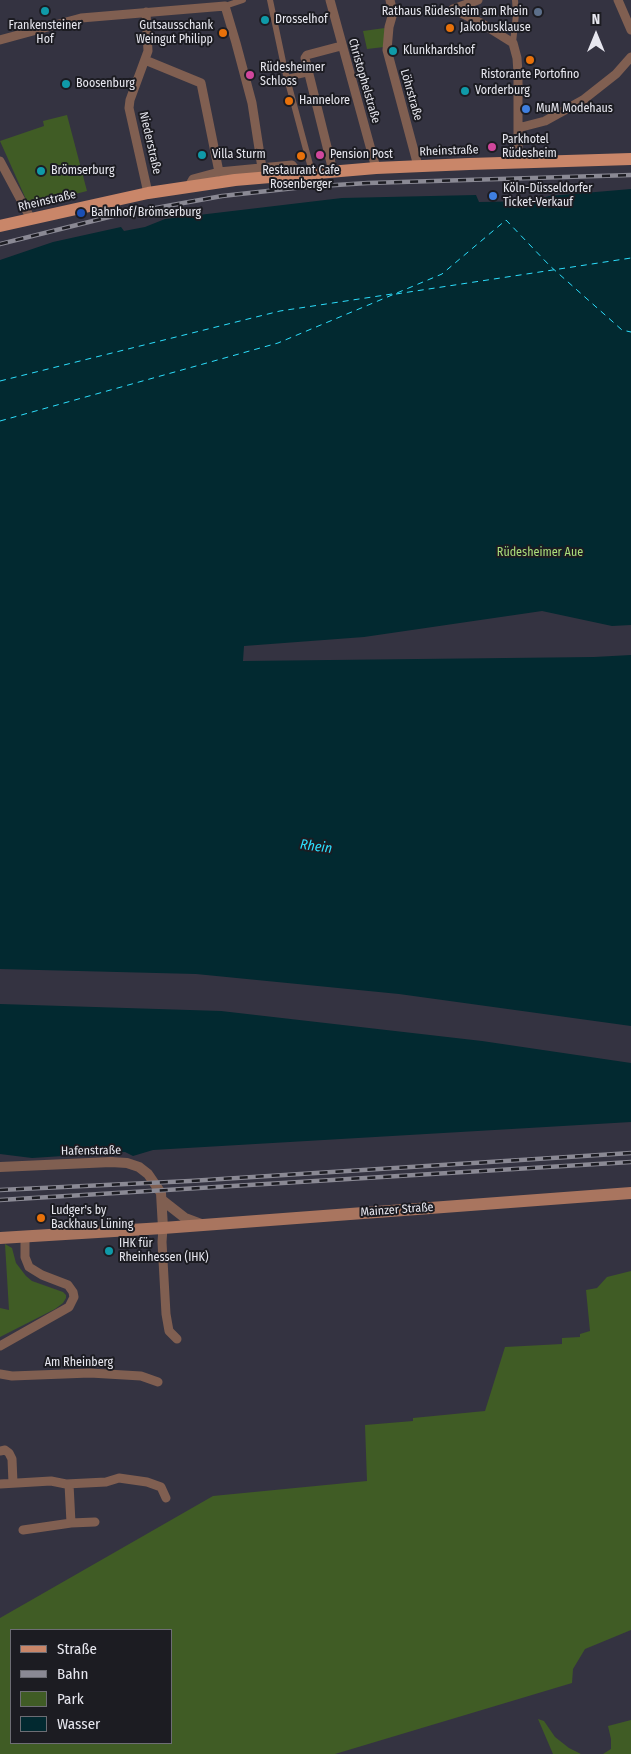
<!DOCTYPE html>
<meta charset="utf-8">
<style>
body{margin:0}
#map{position:relative;width:631px;height:1754px;overflow:hidden;background:#343341;font-family:"Fira Sans Condensed",sans-serif}
canvas{display:block}
.legend{position:absolute;left:10px;top:1629px;width:162px;height:115px;box-sizing:border-box;background:#1c1c22;border:1px solid #6d6d74;margin:0;padding:6px 9px;list-style:none;font-size:15px;color:#e7e7ef}
.legend li{display:flex;align-items:center;gap:10px;height:25px}
.legend b{width:25px;border:1px solid #6d6d74}
.north{position:absolute;left:571px;top:10px;width:50px;height:50px;-webkit-text-stroke:4px #1c1c22;paint-order:stroke;rotate:0deg;font-size:14px;font-weight:700;line-height:20px;text-align:center;color:#e7e7ef}
.north::after{content:'';display:block;margin:auto;width:18px;height:22px;background:#e7e7ef;clip-path:polygon(50% 0,100% 100%,50% 72%,0 100%)}
</style>
<div id="map">
<canvas width="631" height="1754"></canvas>
<ul class="legend">
<li><b style="height:6px;background:#c98669"></b>Straße</li>
<li><b style="height:6px;background:#8a8994"></b>Bahn</li>
<li><b style="height:14px;background:#405c25"></b>Park</li>
<li><b style="height:14px;background:#022930"></b>Wasser</li>
</ul>
<div class="north">N</div>
</div>
<script>
const c = document.querySelector('canvas').getContext('2d');
c.lineJoin = 'round';
function paint(path, color) {
  c.fillStyle = color;
  c.fill(path, 'evenodd');
}
function poly(rows) {
  const path = new Path2D();
  for (const r of rows) {
    path.moveTo(r[0], r[1]);
    for (let i = 2; i < r.length; i += 2) path.lineTo(r[i], r[i + 1]);
  }
  return path;
}
function strokePath(path, color, width, dash) {
  c.strokeStyle = color;
  c.lineWidth = width;
  c.lineCap = dash ? 'butt' : 'round';
  c.setLineDash(dash || []);
  c.stroke(path);
}
function drawText(font, color, halo, rows, align = 'center') {
  c.font = font + ' "Fira Sans Condensed",sans-serif';
  c.lineWidth = 4;
  c.setLineDash([]);
  c.textBaseline = 'middle';
  c.strokeStyle = halo;
  c.fillStyle = color;
  for (const [text, x, y, turn = 0] of rows) {
    c.save();
    c.translate(x, y);
    c.rotate((+turn || 0) * Math.PI / 180);
    c.textAlign = isNaN(turn) ? turn : align;
    if (halo) c.strokeText(text, 0, 0);
    c.fillText(text, 0, 0);
    c.restore();
  }
}
const green = poly([
 [385,28,384,47,367,49,363,31],
 [67,115,87,191,29,206,0,141,44,126,43,121],
 [5,1244,12,1248,16,1263,26,1276,32,1281,63,1292,66,1295,66,1298,63,1303,55,1309,0,1337,0,1308,9,1310],
 [631,1271,631,1630,585,1649,573,1669,572,1683,335,1754,0,1754,0,1618,213,1496,367,1481,365,1425,413,1421,413,1418,485,1411,505,1347,562,1344,562,1338,580,1337,580,1334,590,1331,586,1290,597,1288,607,1277],
 [11,1630,171,1630,171,1743,11,1743],
 [538,1719,544,1721,555,1737,569,1748,581,1754,553,1754],
 [631,1720,631,1754,603,1754,611,1749,611,1739,608,1726]
]);
const water = poly([
 [631,189,631,625,612,626,542,611,364,637,244,646,243,661,594,657,631,655,631,1026,399,994,196,974,0,969,0,260,53,242,121,227,124,231,145,227,165,219,342,198,476,195,479,202,535,201,549,196],
 [0,1004,221,1011,482,1041,631,1063,631,1122,153,1150,133,1156,125,1152,32,1158,0,1154]
]);
const ferry = poly([
 [396,294,631,258],
 [0,381,280,311,392,294],
 [0,421,278,343,442,274,506,220,550,266,622,330,631,332]
]);
const pedestrian = poly([
 [270,0,285,71,312,172],
 [225,6,243,0],
 [513,43,516,14,515,0],
 [287,78,309,73]
]);
const minor = poly([
 [330,0,376,168],
 [390,0,393,13,389,27,387,50,418,166],
 [618,0,631,30],
 [453,9,481,23,513,43,517,58,518,73,518,163],
 [453,9,478,0],
 [146,12,148,51,130,100,129,108,148,193],
 [0,40,81,18,225,6,236,43,252,103,262,168],
 [145,60,201,83,219,172],
 [518,128,545,121,583,100,616,74,631,57],
 [0,161,31,219],
 [333,171,305,58,307,55,341,46],
 [189,186,193,179,219,172,292,165,299,174],
 [163,1228,162,1242,166,1314,169,1331,177,1339],
 [0,1346,69,1307,74,1297,73,1292,68,1285,42,1275,29,1267,25,1257,25,1237],
 [0,1374,12,1376,90,1373,141,1376,158,1382],
 [0,1451,5,1450,9,1453,12,1459,13,1483],
 [0,1484,51,1481,66,1484,106,1482,119,1478,147,1482,161,1487,166,1498],
 [71,1523,95,1522],
 [23,1530,71,1523,69,1484]
]);
const tertiary = poly([
 [0,1167,111,1162,127,1163,139,1167,148,1174,161,1193,163,1228],
 [162,1200,185,1218,201,1224]
]);
const secondary = poly([
 [0,1238,163,1228,631,1193]
]);
const primary = poly([
 [0,226,148,193,235,180,376,168,469,164,631,159]
]);
const rail = poly([
 [0,244,117,215,222,196,304,187,368,183,631,175],
 [0,1190,190,1181,631,1153],
 [0,1200,631,1162]
]);
const markers = [
 [45,11,5,"#0f9aa8"],
 [538,12,5,"#5c6f8a"],
 [265,20,5,"#0f9aa8"],
 [450,28,5,"#e8710a"],
 [223,33,5,"#e8710a"],
 [393,51,5,"#0f9aa8"],
 [530,60,5,"#e8710a"],
 [250,75,5,"#d1479c"],
 [66,84,5,"#0f9aa8"],
 [465,91,5,"#0f9aa8"],
 [289,101,5,"#e8710a"],
 [526,109,5,"#3f7fe0"],
 [492,147,5,"#d1479c"],
 [202,155,5,"#0f9aa8"],
 [320,155,5,"#d1479c"],
 [301,156,5,"#e8710a"],
 [41,171,5,"#0f9aa8"],
 [493,196,5,"#3f7fe0"],
 [81,213,5,"#1a4fb4"],
 [41,1218,5,"#e8710a"],
 [109,1251,5,"#0f9aa8"]
];
const poiNames = [
 ["Rathaus Rüdesheim am Rhein",528,12,"right"],
 ["Drosselhof",275,20],
 ["Frankensteiner",45,26,"center"],
 ["Hof",45,40,"center"],
 ["Gutsausschank",213,26,"right"],
 ["Weingut Philipp",213,40,"right"],
 ["Jakobusklause",460,28],
 ["Klunkhardshof",403,51],
 ["Rüdesheimer",260,68],
 ["Schloss",260,82],
 ["Ristorante Portofino",530,75,"center"],
 ["Boosenburg",76,84],
 ["Vorderburg",475,91],
 ["Hannelore",299,101],
 ["MuM Modehaus",536,109],
 ["Parkhotel",502,140],
 ["Rüdesheim",502,154],
 ["Villa Sturm",212,155],
 ["Pension Post",330,155],
 ["Brömserburg",51,171],
 ["Restaurant Cafe",301,171,"center"],
 ["Rosenberger",301,185,"center"],
 ["Köln-Düsseldorfer",503,189],
 ["Ticket-Verkauf",503,203],
 ["Bahnhof/Brömserburg",91,213],
 ["Ludger's by",51,1211],
 ["Backhaus Lüning",51,1225],
 ["IHK für",119,1244],
 ["Rheinhessen (IHK)",119,1258]
];
const streetNames = [
 ["Christophelstraße",364,81,74],
 ["Löhrstraße",411,95,74],
 ["Niederstraße",150,143,77],
 ["Rheinstraße",449,151,-2],
 ["Rheinstraße",47,201,-13],
 ["Hafenstraße",91,1151,-1],
 ["Mainzer Straße",397,1210,-4],
 ["Am Rheinberg",79,1363]
];
const parkNames = [
 ["Rüdesheimer Aue",540,553]
];
const waterNames = [
 ["Rhein",316,847,8]
];
paint(green, '#405c25');
paint(water, '#022930');
strokePath(ferry, '#2cdefc', 1, [6, 5]);
strokePath(pedestrian, '#805f51', 6);
strokePath(minor, '#805f51', 9);
strokePath(tertiary, '#805f51', 10);
strokePath(secondary, '#a9755f', 12);
strokePath(primary, '#c98669', 12);
strokePath(rail, '#8a8994', 4.5);
strokePath(rail, '#1c1c22', 2.5, [8]);
for (const [x, y, r, color] of markers) {
  const dot = new Path2D();
  dot.arc(x, y, r, 0, 2 * Math.PI);
  c.fillStyle = color;
  c.fill(dot);
  strokePath(dot, '#1c1c22', 2);
}
drawText('12px', '#e7e7ef', '#1c1c22', poiNames, 'left');
drawText('12px', '#e7e7ef', '#1c1c22', streetNames);
drawText('12px', '#abde7b', '#1c1c22', parkNames);
drawText('italic 14px', '#2cdefc', '#1c1c22', waterNames);
</script>
